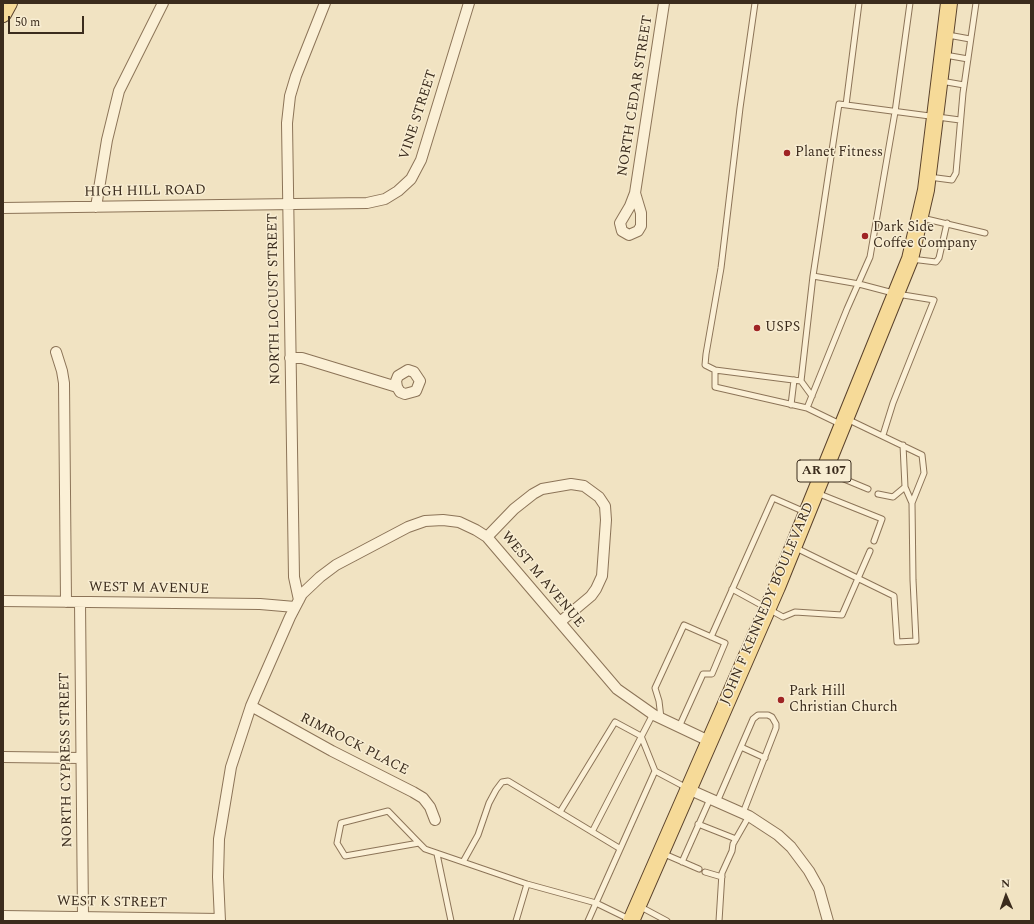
<!DOCTYPE html>
<style>
body{margin:0}
#map{position:relative;width:1034px;height:924px;overflow:hidden;background:#f1e3c2;font-family:Spectral,serif}
canvas{display:block}
.frame{position:absolute;inset:0;border:4px solid #3b2c1d;pointer-events:none}
.north{position:absolute;left:986px;top:876px;width:40px;height:40px;-webkit-text-stroke:3px #f8edd2;paint-order:stroke;rotate:358deg;font-size:11px;font-weight:700;line-height:16px;text-align:center;color:#3b2c1d}
.north::after{content:'';display:block;margin:auto;width:14px;height:18px;background:#3b2c1d;clip-path:polygon(50% 0,100% 100%,50% 72%,0 100%)}
.scale{position:absolute;left:8px;top:16px;width:76px;height:18px;box-sizing:border-box;border:2px solid #3b2c1d;border-top:0;padding-left:5px;font-size:12px;line-height:14px;white-space:nowrap;color:#3b2c1d;-webkit-text-stroke:3px #f8edd2;paint-order:stroke}
</style>
<div id="map">
<canvas width="1034" height="924"></canvas>
<div class="frame"></div>
<div class="north">N</div>
<div class="scale">50 m</div>
</div>
<script>
const c = document.querySelector('canvas').getContext('2d');
c.lineJoin = 'round';
function poly(rows) {
  const path = new Path2D();
  for (const r of rows) {
    path.moveTo(r[0], r[1]);
    for (let i = 2; i < r.length; i += 2) path.lineTo(r[i], r[i + 1]);
  }
  return path;
}
function strokePath(path, color, width, dash) {
  c.strokeStyle = color;
  c.lineWidth = width;
  c.lineCap = dash ? 'butt' : 'round';
  c.setLineDash(dash || []);
  c.stroke(path);
}
function drawText(font, color, halo, rows, align = 'center') {
  c.font = font + ' Spectral,serif';
  c.lineWidth = 3;
  c.setLineDash([]);
  c.textBaseline = 'middle';
  c.strokeStyle = halo;
  c.fillStyle = color;
  for (const [text, x, y, turn = 0] of rows) {
    c.save();
    c.translate(x, y);
    c.rotate((+turn || 0) * Math.PI / 180);
    c.textAlign = isNaN(turn) ? turn : align;
    if (halo) c.strokeText(text, 0, 0);
    c.fillText(text, 0, 0);
    c.restore();
  }
}
const lane = poly([
 [948,35,970,39],
 [945,55,968,59],
 [941,81,964,85],
 [846,105,859,3],
 [929,177,952,180,956,173,963,93,976,3],
 [922,218,985,233],
 [911,259,936,262,939,258,947,223],
 [715,370,705,365,706,354,721,268,740,108,755,3],
 [801,381,812,396],
 [791,405,794,380],
 [807,408,715,387,715,370,801,381,813,276],
 [840,424,807,408,847,309,870,257,895,112,910,3],
 [883,435,893,403,934,300,897,294,859,284,813,276,839,104,960,120],
 [903,445,905,487,912,503],
 [827,472,868,489],
 [817,493,882,519,874,541],
 [878,494,893,497,905,487],
 [796,548,894,596,897,642,916,641,913,580,912,503,924,473,922,455,847,419],
 [732,589,783,617,795,612,842,615,870,551],
 [711,637,773,498,805,512],
 [661,718,659,701,655,688,684,625,725,643,712,674,703,674,679,727],
 [741,747,765,758],
 [717,802,753,719,758,715,768,715,772,717,776,724,776,728,743,813],
 [560,812,615,722,641,736,655,771,687,788],
 [698,824,736,839],
 [592,832,653,714],
 [419,843,345,856,337,843,341,823,388,811,419,843,425,849,527,884,596,903,588,921],
 [662,853,699,869],
 [437,854,451,921],
 [463,862,478,835,489,803,496,790,502,782,508,781,619,848],
 [682,862,710,799],
 [705,872,722,877],
 [639,906,667,921],
 [631,920,596,903,655,771],
 [516,921,527,884],
 [719,921,722,873,732,851,733,844,749,816]
]);
const street = poly([
 [635,193,664,3],
 [635,193,641,213,641,226,638,231,629,235,622,231,620,223,630,206,635,193],
 [96,207,107,140,119,91,163,3],
 [3,208,367,203,385,199,398,191,411,179,421,160,469,3],
 [56,352,62,371,64,383,66,602],
 [290,358,302,358,397,387,400,392,405,394,416,391,420,381,414,372,408,370,398,376,396,381,397,387],
 [487,537,514,509,533,494,542,489,571,484,584,486,599,497,605,506,606,520,602,576,596,589,591,596,560,622],
 [299,600,294,577,287,123,290,96,296,76,325,3],
 [3,601,260,604,295,607],
 [80,602,83,917],
 [251,706,332,751,413,792,423,798,430,807,435,820],
 [3,757,81,758],
 [688,789,749,816,778,835,791,847,809,871,819,889,828,921],
 [3,916,220,919],
 [220,921,218,877,219,839,231,767,251,706,290,617,302,594,320,577,336,565,408,527,425,521,443,520,459,522,476,530,487,537,617,689,654,715,709,741]
]);
const primary = poly([
 [3,14,9,3],
 [631,921,777,587,910,259,926,190,949,3]
]);
const markers = [
 [787,153,4,"#9f2424"],
 [865,236,4,"#9f2424"],
 [757,328,4,"#9f2424"],
 [781,700,4,"#9f2424"]
];
const shields = [
 [824,471,54]
];
const shieldNames = [
 ["AR 107",824,471]
];
const streetNames = [
 ["NORTH CEDAR STREET",636,96,-81],
 ["VINE STREET",419,115,-72],
 ["HIGH HILL ROAD",145,192,-1],
 ["NORTH LOCUST STREET",275,299,-91],
 ["WEST M AVENUE",542,580,50],
 ["WEST M AVENUE",149,589,1],
 ["JOHN F KENNEDY BOULEVARD",768,604,-67],
 ["RIMROCK PLACE",354,745,27],
 ["NORTH CYPRESS STREET",67,760,-91],
 ["WEST K STREET",112,903,1]
];
const poiNames = [
 ["Planet Fitness",795,153],
 ["Dark Side",873,228],
 ["Coffee Company",873,244],
 ["USPS",765,328],
 ["Park Hill",789,692],
 ["Christian Church",789,708]
];
strokePath(lane, '#8c7458', 7);
strokePath(street, '#8c7458', 12);
strokePath(primary, '#5a422c', 18);
strokePath(lane, '#fbf0d6', 5);
strokePath(street, '#fbf0d6', 10);
strokePath(primary, '#f6da98', 16);
for (const [x, y, r, color] of markers) {
  const dot = new Path2D();
  dot.arc(x, y, r, 0, 2 * Math.PI);
  c.fillStyle = color;
  c.fill(dot);
  strokePath(dot, '#f8edd2', 1.5);
}
for (const [x, y, w] of shields) {
  const box = new Path2D();
  box.roundRect(x - w / 2, y - 11, w, 22, 3);
  c.fillStyle = '#f8edd2';
  c.fill(box);
  strokePath(box, '#3b2c1d', 1);
}
drawText('bold 13px', '#3b2c1d', null, shieldNames);
drawText('14px', '#3b2c1d', '#f8edd2', streetNames);
drawText('14px', '#3b2c1d', '#f8edd2', poiNames, 'left');
</script>
